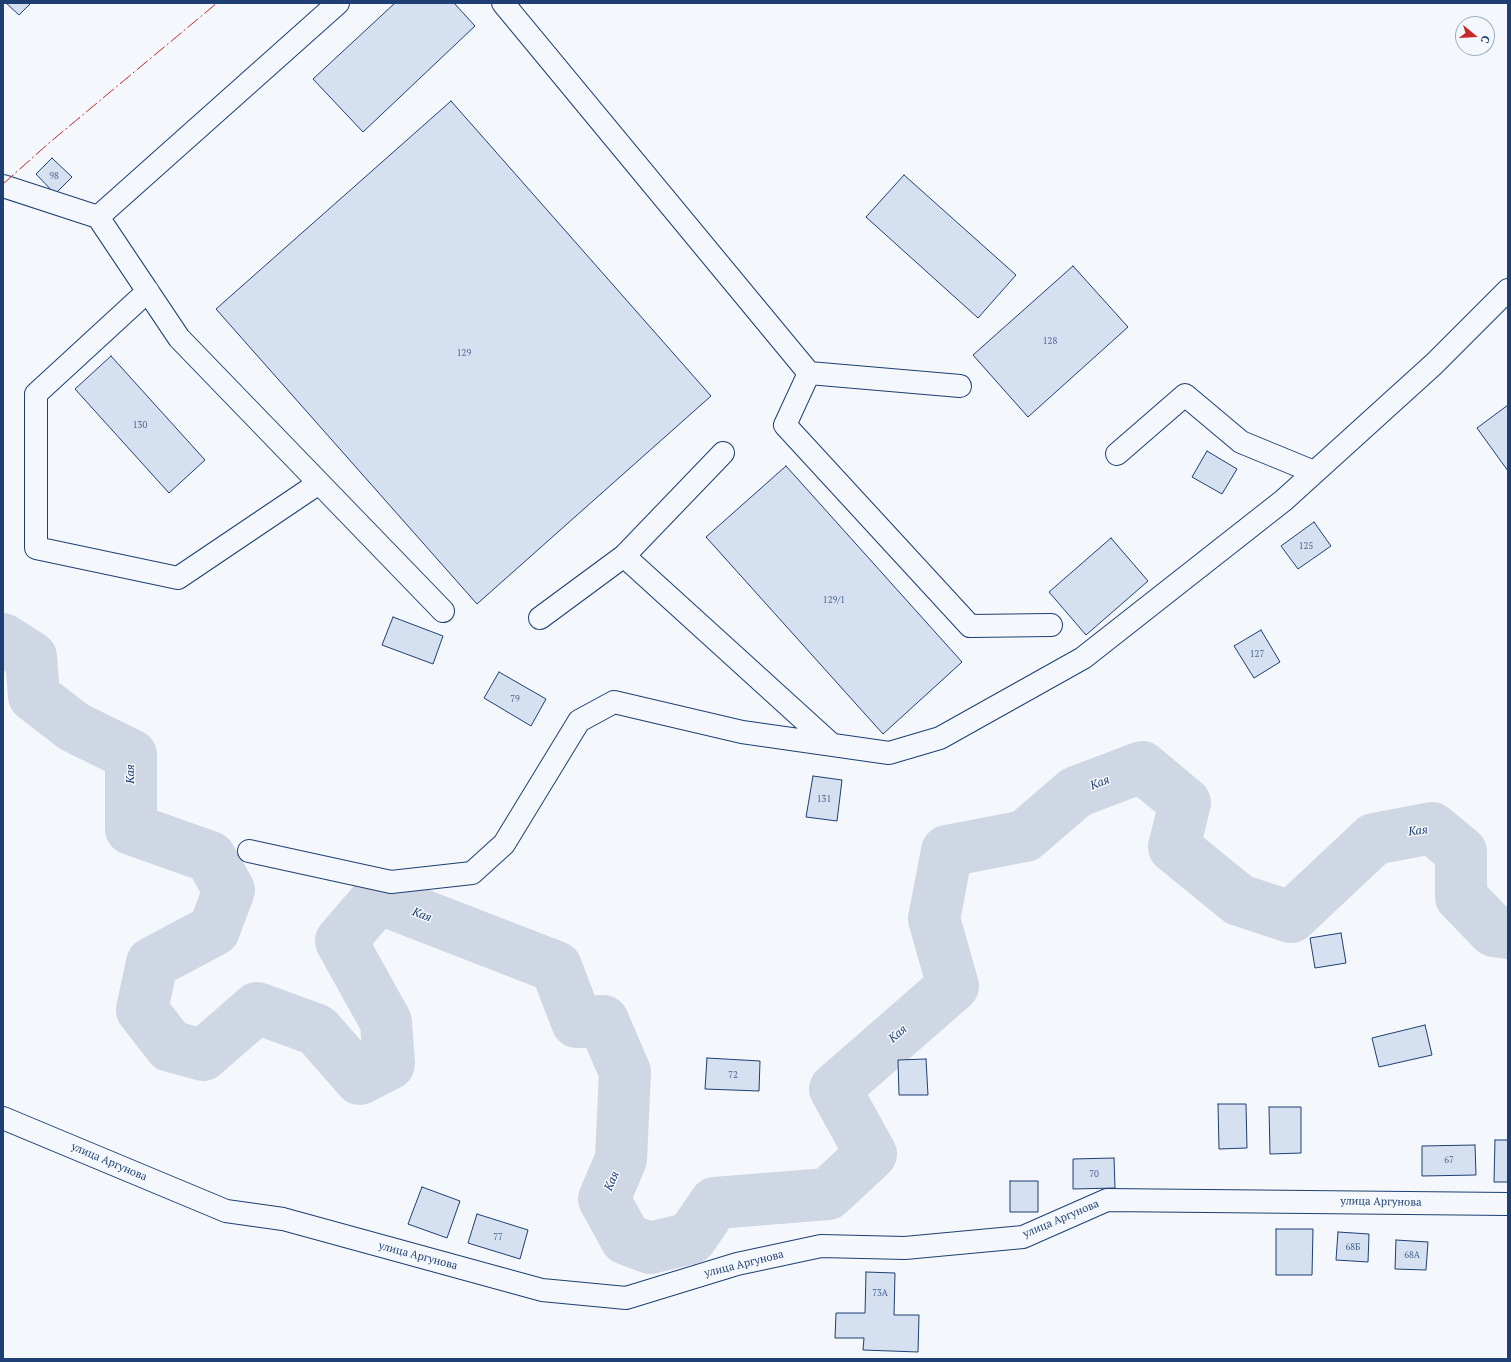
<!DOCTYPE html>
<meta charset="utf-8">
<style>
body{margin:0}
#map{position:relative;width:1511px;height:1362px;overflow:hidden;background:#f4f7fb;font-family:"PT Serif",serif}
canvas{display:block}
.frame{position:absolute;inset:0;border:4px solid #1d3f73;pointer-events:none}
.north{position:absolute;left:1455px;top:16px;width:40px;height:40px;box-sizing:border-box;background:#f4f7fb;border:1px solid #9eadc5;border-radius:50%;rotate:108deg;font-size:11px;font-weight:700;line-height:16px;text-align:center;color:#1d3f73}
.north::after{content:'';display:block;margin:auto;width:14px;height:18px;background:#c62828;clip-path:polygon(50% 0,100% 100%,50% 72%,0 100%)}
</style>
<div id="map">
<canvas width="1511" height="1362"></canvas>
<div class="frame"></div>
<div class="north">С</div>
</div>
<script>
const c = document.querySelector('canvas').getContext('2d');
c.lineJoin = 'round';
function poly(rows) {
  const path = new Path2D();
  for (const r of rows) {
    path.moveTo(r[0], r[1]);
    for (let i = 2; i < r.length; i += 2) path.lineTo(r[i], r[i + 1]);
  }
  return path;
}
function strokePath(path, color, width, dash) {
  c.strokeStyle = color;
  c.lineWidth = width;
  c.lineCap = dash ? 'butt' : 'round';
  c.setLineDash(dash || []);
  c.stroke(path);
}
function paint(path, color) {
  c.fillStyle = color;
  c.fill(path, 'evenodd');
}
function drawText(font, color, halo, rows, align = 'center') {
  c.font = font + ' "PT Serif",serif';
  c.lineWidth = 3;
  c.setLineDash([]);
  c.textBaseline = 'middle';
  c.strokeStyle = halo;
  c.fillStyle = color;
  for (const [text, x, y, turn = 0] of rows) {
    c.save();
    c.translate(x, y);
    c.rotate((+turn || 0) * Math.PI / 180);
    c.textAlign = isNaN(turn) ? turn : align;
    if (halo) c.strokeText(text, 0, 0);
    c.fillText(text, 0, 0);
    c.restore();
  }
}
const river = poly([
 [3,639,31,657,34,696,74,727,131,755,131,829,210,857,229,890,214,930,152,963,142,1010,170,1046,203,1055,257,1008,317,1030,360,1079,389,1064,386,1022,341,941,378,898,556,967,577,1022,603,1021,625,1072,621,1159,604,1199,626,1239,650,1248,691,1238,715,1203,828,1194,871,1154,835,1089,953,986,934,919,947,851,1025,836,1076,792,1142,767,1185,803,1174,847,1239,900,1291,917,1374,839,1432,828,1461,852,1461,897,1494,931,1508,933]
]);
const building = poly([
 [6,3,31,3,19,15,6,3],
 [395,3,454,3,475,26,363,132,313,79,395,3],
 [451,101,711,396,477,604,216,309,451,101],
 [52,158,72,177,55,194,36,174,52,158],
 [904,175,1016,275,978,318,866,217,904,175],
 [1073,266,1128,327,1028,417,973,355,1073,266],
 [111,356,205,460,169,493,75,389,111,356],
 [1508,405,1508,471,1477,428,1508,405],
 [1207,451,1237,469,1222,494,1192,477,1207,451],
 [786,466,962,662,883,734,706,537,786,466],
 [1314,522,1331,546,1298,569,1281,546,1314,522],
 [1111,538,1148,581,1086,635,1049,592,1111,538],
 [393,617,443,636,433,664,382,645,393,617],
 [1261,630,1280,662,1254,678,1234,646,1261,630],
 [499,672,546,699,531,726,484,698,499,672],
 [813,776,842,780,837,821,806,817,813,776],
 [1341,933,1346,963,1315,968,1310,938,1341,933],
 [1425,1025,1432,1055,1379,1067,1372,1038,1425,1025],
 [707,1058,760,1061,759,1091,705,1089,707,1058],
 [926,1059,928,1095,899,1095,898,1060,926,1059],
 [1218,1104,1246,1104,1247,1148,1219,1149,1218,1104],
 [1269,1107,1301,1107,1301,1153,1270,1154,1269,1107],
 [1495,1140,1508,1140,1508,1182,1494,1182,1495,1140],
 [1475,1145,1476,1175,1422,1176,1422,1146,1475,1145],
 [1114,1158,1115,1188,1073,1189,1073,1159,1114,1158],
 [1010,1181,1038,1181,1038,1212,1010,1212,1010,1181],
 [422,1187,460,1201,447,1238,408,1224,422,1187],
 [477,1214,528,1230,520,1259,468,1243,477,1214],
 [1276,1229,1313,1229,1312,1275,1276,1275,1276,1229],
 [1338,1232,1369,1234,1368,1262,1336,1260,1338,1232],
 [1396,1240,1428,1242,1426,1270,1395,1269,1396,1240],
 [866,1272,895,1273,894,1315,919,1315,918,1352,863,1350,864,1338,835,1338,836,1313,865,1313,866,1272]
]);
const minor = poly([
 [503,3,809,373,785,425,970,626,1051,625],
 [3,186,98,217,179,338,443,611],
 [98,217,338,3],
 [148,291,36,394,36,548,178,578,319,483],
 [809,373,960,386],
 [1117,454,1185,395,1241,442,1314,472],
 [624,556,723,453],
 [540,618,624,556,832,745],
 [249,851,391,882,472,873,504,844,579,721,614,702,742,732,889,753,940,738,1083,658,1284,500,1434,364,1508,290],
 [3,1118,226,1211,283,1219,542,1290,626,1298,737,1264,821,1246,905,1248,1023,1237,1107,1200,1508,1204]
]);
const power = poly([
 [3,184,49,143,217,3]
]);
const numberNames = [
 ["98",54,176],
 ["128",1050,341],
 ["129",464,353],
 ["130",140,425],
 ["125",1306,546],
 ["129/1",834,600],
 ["127",1257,654],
 ["79",515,699],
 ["131",824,799],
 ["72",733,1075],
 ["67",1449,1160],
 ["70",1094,1174],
 ["77",498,1237],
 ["68Б",1353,1247],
 ["68А",1412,1255],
 ["73А",880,1293]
];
const streetNames = [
 ["улица Аргунова",109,1162,23],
 ["улица Аргунова",1381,1202,1],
 ["улица Аргунова",1061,1219,-23],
 ["улица Аргунова",418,1256,15],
 ["улица Аргунова",744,1264,-14]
];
const waterNames = [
 ["Кая",131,774,-90],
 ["Кая",1100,783,-21],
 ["Кая",1418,831,-7],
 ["Кая",422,915,21],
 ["Кая",898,1034,-41],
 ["Кая",612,1181,-67]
];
strokePath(river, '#cfd7e4', 52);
paint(building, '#d5e0f0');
strokePath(building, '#1d3f73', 1);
strokePath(minor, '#1d3f73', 24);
strokePath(minor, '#f4f7fb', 22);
strokePath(power, '#c62828', 1, [14, 3, 2, 3]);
drawText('9px', '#4b6792', null, numberNames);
drawText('11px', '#1d3f73', '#f4f7fb', streetNames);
drawText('italic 12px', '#1d3f73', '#f4f7fb', waterNames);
</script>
